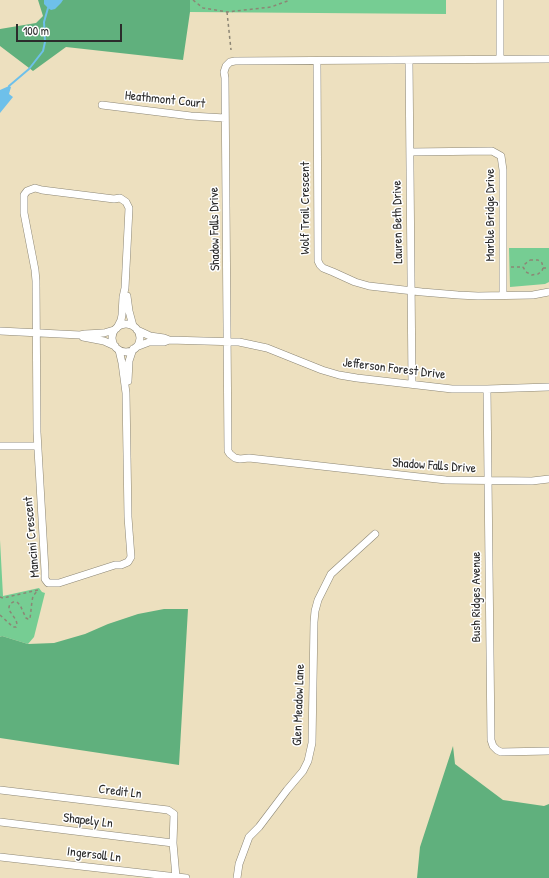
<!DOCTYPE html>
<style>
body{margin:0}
#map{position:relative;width:549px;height:878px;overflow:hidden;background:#ede0bf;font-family:"Patrick Hand",sans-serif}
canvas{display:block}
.scale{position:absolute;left:16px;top:24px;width:106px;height:18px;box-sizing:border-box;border:2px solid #2b2b2b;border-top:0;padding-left:5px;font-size:12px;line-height:14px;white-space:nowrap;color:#2b2b2b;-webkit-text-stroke:3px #fff;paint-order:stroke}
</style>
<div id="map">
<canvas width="549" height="878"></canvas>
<div class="scale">100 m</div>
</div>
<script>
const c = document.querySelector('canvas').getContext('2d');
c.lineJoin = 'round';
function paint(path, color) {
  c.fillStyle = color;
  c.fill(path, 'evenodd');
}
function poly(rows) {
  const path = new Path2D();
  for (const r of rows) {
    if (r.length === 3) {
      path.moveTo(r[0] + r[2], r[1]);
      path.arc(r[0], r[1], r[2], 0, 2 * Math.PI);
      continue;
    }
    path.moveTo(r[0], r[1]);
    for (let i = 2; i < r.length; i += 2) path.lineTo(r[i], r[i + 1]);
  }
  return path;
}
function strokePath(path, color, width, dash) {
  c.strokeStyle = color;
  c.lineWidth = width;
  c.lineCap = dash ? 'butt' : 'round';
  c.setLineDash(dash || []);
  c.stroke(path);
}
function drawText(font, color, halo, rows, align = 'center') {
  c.font = font + ' "Patrick Hand",sans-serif';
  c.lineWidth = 3;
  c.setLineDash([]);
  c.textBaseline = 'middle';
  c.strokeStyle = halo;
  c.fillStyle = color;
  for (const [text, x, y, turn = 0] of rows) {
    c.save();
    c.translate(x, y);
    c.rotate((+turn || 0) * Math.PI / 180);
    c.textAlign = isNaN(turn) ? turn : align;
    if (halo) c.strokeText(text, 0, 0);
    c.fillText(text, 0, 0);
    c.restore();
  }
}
const green = poly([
 [190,0,446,0,446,14,190,12],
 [509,248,549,248,549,282,545,284,510,287],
 [0,540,3,596,39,588,42,592,45,593,34,637,28,644,2,636,0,637]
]);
const forest = poly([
 [38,0,190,0,190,12,183,60,66,47,33,71,0,46,0,29,36,23,43,16],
 [164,609,188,609,179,765,0,738,0,637,2,636,28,644,54,643,85,634,108,624,138,614],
 [453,746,455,764,503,800,544,806,549,804,549,878,417,878,420,847]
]);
const water = poly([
 [44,0,63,0,61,3,55,9,51,10,48,8,44,4],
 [9,86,11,87,9,94,13,97,0,113,0,90]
]);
const stream = poly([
 [9,86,29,69,43,51,45,42,44,22,48,8]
]);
const path = poly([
 [193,0,203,8,227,12,271,7,290,0],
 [227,12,231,50],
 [530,260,538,260,542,263,543,268,542,271,538,274,532,275,526,272,523,267,525,264,530,260],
 [511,267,523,267],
 [543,268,549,268],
 [0,597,3,598,38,590],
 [0,615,13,627,16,627,17,624,16,620,9,610,9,607,10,604,13,602,17,602,20,605,26,618,28,619,30,619,32,601,33,596,38,590]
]);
const minor = poly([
 [500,0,500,59],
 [549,59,235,61,230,62,226,66,224,72,225,78,228,451,230,454,235,458,240,459,249,458,446,480,532,481,549,479],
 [409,60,412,384],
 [317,61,318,261,320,265,323,268,333,272,355,282,369,286,422,292,458,295,478,296,533,295,549,292],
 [102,105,191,116,225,118],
 [410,152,492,151,501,156,503,170,503,295],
 [127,296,129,311,133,326],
 [126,338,14],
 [117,328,121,320,122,315,123,297,125,288,129,208,126,202,120,198,114,199,42,190,35,188,27,191,24,195,24,213,35,270,36,281,37,432,45,571,45,579,48,583,59,583,115,565,121,565,128,562,131,557,128,517,126,393,122,363,119,350],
 [137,330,150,336,164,338,169,340],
 [0,331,80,335,85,334,104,333,114,330],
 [83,337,104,341,115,346],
 [136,347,149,342,164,342,169,340,239,342,267,348,322,370,339,375,357,378,452,389,487,389,549,387],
 [128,381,129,361,133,349],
 [487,389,491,740,493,746,497,750,501,752,549,751],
 [0,446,37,446],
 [0,790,168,810,174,814,173,843,176,877],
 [0,822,173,843],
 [0,857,186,878],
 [237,878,239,864,249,837,259,827,287,790,303,771,308,761,312,743,314,622,315,611,318,600,331,574,375,534]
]);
const streetNames = [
 ["Heathmont Court",165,100,6],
 ["Wolf Trail Crescent",306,208,-90],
 ["Marble Bridge Drive",491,215,-90],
 ["Lauren Beth Drive",398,222,-91],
 ["Shadow Falls Drive",215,229,-91],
 ["Jefferson Forest Drive",394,369,7],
 ["Shadow Falls Drive",434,466,4],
 ["Mancini Crescent",32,537,-95],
 ["Bush Ridges Avenue",477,597,-90],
 ["Glen Meadow Lane",299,705,-88],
 ["Credit Ln",120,792,7],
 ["Shapely Ln",88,821,7],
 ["Ingersoll Ln",94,855,7]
];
paint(green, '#76cd93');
paint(forest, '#60b07d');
paint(water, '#6ec0ea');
strokePath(stream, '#6ec0ea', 2);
strokePath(minor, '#8c8675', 8);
strokePath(path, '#8c8675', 1.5, [3, 3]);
strokePath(minor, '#fff', 7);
drawText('13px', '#2b2b2b', '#fff', streetNames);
</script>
